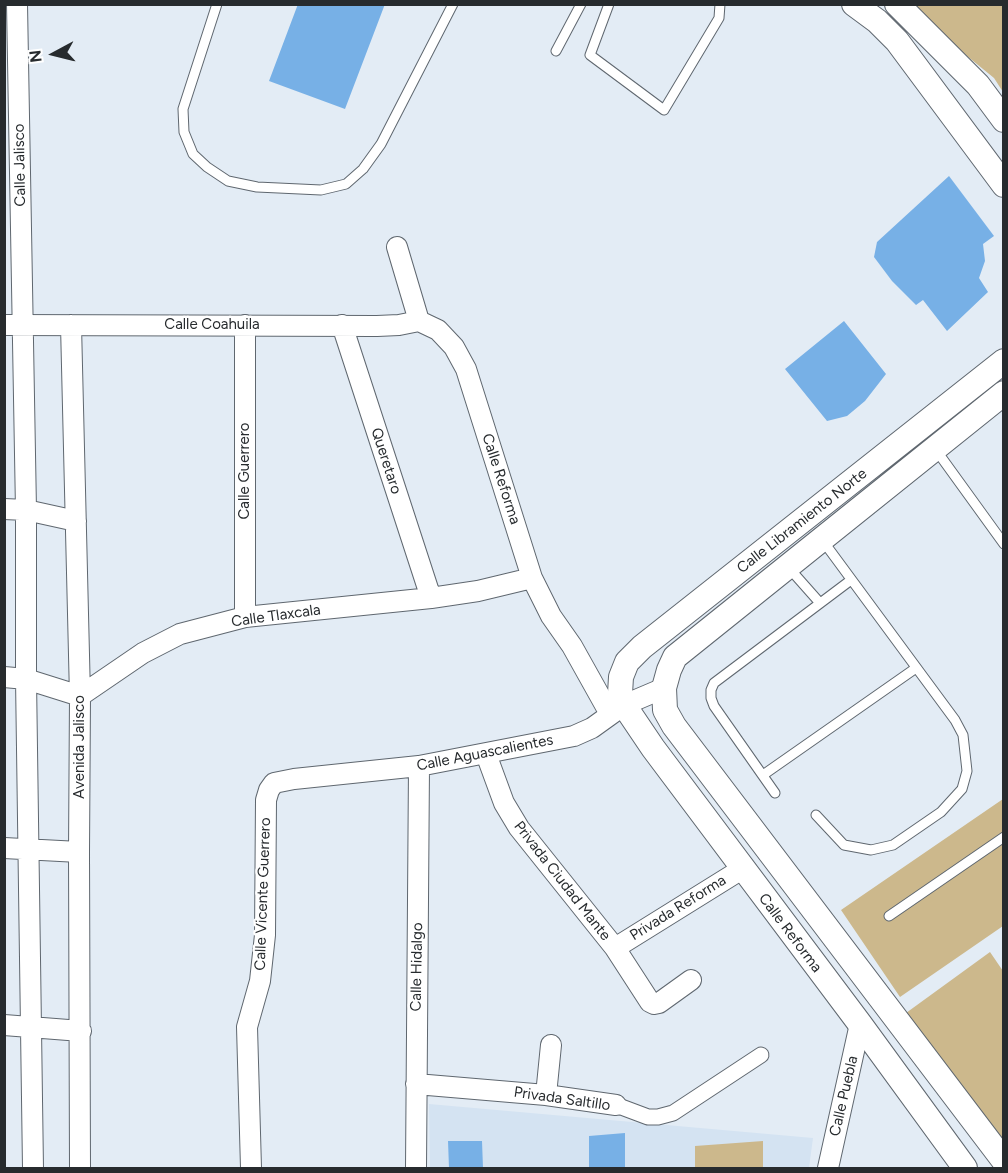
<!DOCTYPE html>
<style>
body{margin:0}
#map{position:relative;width:1008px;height:1173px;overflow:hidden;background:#e3ecf5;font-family:Figtree,sans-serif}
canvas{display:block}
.frame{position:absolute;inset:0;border:6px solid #272b2e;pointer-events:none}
.north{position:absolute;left:24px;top:24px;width:60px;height:60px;-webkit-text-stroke:4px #fff;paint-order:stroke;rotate:263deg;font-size:16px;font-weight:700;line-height:24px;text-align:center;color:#272b2e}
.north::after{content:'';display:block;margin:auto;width:21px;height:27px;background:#272b2e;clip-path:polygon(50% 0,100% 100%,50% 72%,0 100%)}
</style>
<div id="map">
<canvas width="1008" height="1173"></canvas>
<div class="frame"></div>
<div class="north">N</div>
</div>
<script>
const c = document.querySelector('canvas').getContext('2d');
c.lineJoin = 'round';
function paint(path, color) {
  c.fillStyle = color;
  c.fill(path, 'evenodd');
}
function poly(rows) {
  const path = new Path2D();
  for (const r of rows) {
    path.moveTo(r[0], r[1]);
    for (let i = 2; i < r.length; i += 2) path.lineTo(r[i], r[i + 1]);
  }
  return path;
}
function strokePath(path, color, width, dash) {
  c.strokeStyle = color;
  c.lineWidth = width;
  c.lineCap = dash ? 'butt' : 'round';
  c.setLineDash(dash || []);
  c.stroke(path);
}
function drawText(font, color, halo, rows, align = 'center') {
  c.font = font + ' Figtree,sans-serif';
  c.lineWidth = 4.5;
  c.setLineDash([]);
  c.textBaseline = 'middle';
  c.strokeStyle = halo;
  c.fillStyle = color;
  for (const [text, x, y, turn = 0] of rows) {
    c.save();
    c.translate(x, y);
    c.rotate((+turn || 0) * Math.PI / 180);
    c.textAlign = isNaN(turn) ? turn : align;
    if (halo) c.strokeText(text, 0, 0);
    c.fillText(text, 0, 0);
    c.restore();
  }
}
const built = poly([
 [429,1104,813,1138,809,1168,430,1168]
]);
const green = poly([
 [908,5,1003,5,1003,92,994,78,913,12],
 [1003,799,1003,926,900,997,841,910],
 [990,952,1003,971,1003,1149,906,1013],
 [763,1141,763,1168,695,1168,695,1146]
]);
const building = poly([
 [298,4,385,4,345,109,269,81],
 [949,176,994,236,983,244,985,261,979,278,988,292,947,331,923,300,916,305,892,281,874,257,877,242],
 [844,321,886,374,865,401,847,416,827,421,785,369],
 [625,1133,625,1168,589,1168,589,1136],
 [448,1141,482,1141,483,1168,449,1168]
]);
const service = poly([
 [217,4,183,109,184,132,193,154,207,167,228,181,257,187,321,190,346,184,363,169,381,144,453,4],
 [609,4,590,55,664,110,719,18,720,4],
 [556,51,581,4],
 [936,450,1004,544],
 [789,568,820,603],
 [763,775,916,668],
 [775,793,714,706,711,698,711,690,714,683,851,580],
 [816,815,844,845,871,850,893,845,941,812,962,789,967,771,963,735,955,720,823,541],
 [889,916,1004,837]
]);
const pedestrian = poly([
 [616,1105,648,1117,658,1117,673,1113,761,1055]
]);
const minor = poly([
 [17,4,26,510,26,679,33,1168],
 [397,247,419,321,438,330,454,347,466,369,532,578,551,616,572,646,610,714],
 [4,325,377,326,399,325,419,321],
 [71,325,80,696,79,852,80,1168],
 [342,325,431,598],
 [4,509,26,510,76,521],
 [245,617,245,325],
 [4,677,26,679,80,696,143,653,180,634,245,617,431,598,478,591,532,578],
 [486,754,504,803,519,828,615,948,650,1002,654,1004,659,1003,691,980],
 [4,848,79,852],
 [615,948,742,869],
 [4,1025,81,1031],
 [416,1084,546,1095,616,1105],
 [546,1095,551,1045],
 [251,1168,247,1027,260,981,265,935,266,800,269,790,274,783,294,779,419,766,574,736,592,728,624,705,664,688],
 [416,1168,419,766],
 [828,1168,860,1024]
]);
const tertiary = poly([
 [854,4,877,21,897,41,1004,185],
 [897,4,978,85,1004,120],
 [1004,393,675,657,669,670,664,688,665,710,674,726,1004,1161],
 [965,1168,860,1024,653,748,624,705,620,694,621,677,627,662,642,647,1004,361]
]);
const streetNames = [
 ["Calle Jalisco",20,165,-91],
 ["Calle Coahuila",212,325],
 ["Queretaro",386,461,72],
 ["Calle Guerrero",245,471,-90],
 ["Calle Reforma",501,479,72],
 ["Calle Libramiento Norte",802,521,-38],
 ["Calle Tlaxcala",276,616,-8],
 ["Avenida Jalisco",80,747,-90],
 ["Calle Aguascalientes",485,753,-11],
 ["Privada Ciudad Mante",562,881,52],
 ["Calle Vicente Guerrero",263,894,-88],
 ["Privada Reforma",678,908,-32],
 ["Calle Reforma",790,933,53],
 ["Calle Hidalgo",417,967,-89],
 ["Calle Puebla",844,1096,-77],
 ["Privada Saltillo",562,1099,8]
];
paint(built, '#d4e3f2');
paint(green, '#ccb88c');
paint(building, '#77b0e6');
strokePath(service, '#5f676f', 11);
strokePath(pedestrian, '#5f676f', 17);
strokePath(minor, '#5f676f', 22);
strokePath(tertiary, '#5f676f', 26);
strokePath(service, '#fff', 9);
strokePath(pedestrian, '#fff', 15);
strokePath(minor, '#fff', 20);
strokePath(tertiary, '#fff', 24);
drawText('15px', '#272b2e', '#fff', streetNames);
</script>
